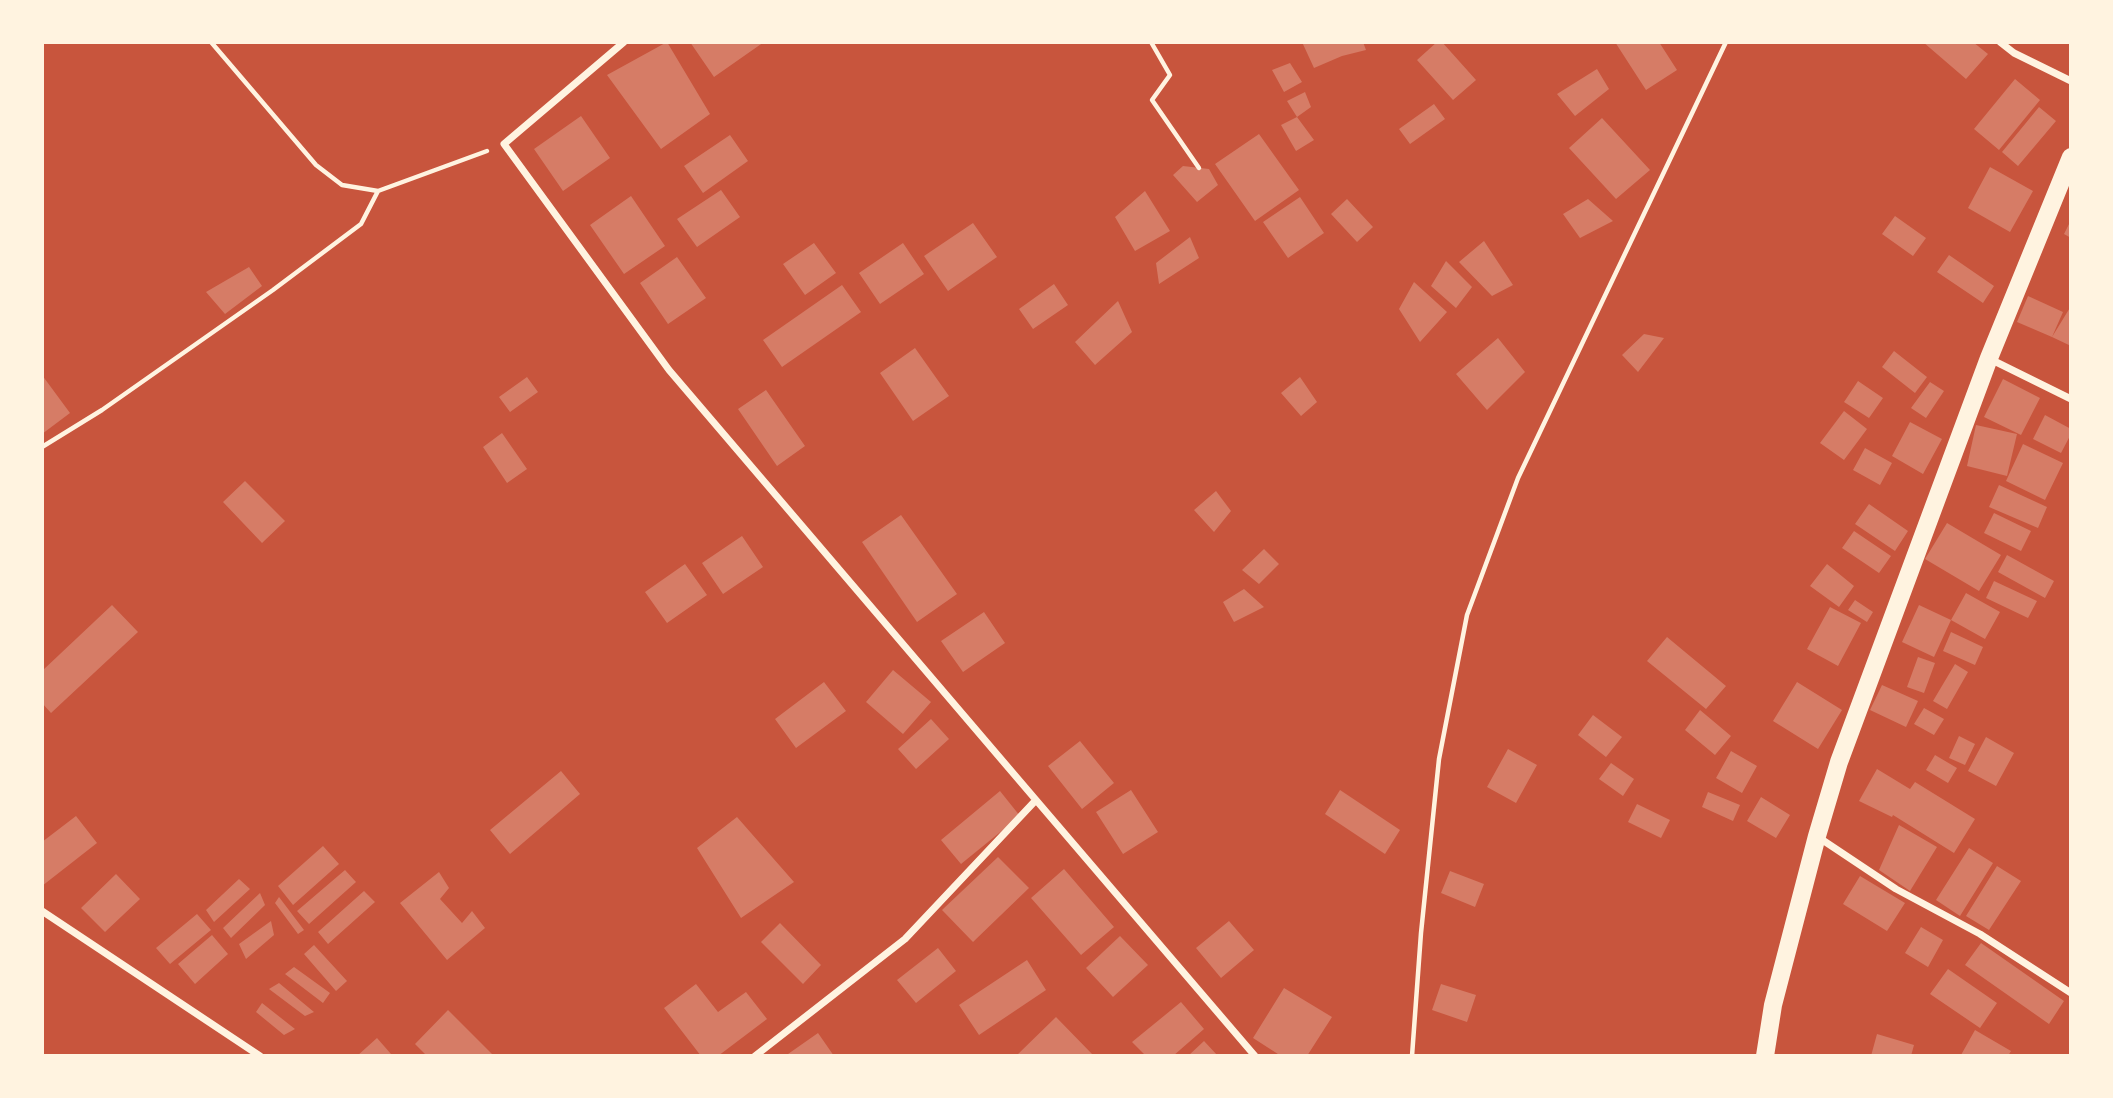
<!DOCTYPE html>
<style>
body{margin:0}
#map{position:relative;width:2113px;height:1098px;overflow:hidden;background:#c8553d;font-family:"PT Sans",sans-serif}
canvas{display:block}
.frame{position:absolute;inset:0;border:44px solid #fff3e0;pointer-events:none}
</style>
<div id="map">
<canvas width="2113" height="1098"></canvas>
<div class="frame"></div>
</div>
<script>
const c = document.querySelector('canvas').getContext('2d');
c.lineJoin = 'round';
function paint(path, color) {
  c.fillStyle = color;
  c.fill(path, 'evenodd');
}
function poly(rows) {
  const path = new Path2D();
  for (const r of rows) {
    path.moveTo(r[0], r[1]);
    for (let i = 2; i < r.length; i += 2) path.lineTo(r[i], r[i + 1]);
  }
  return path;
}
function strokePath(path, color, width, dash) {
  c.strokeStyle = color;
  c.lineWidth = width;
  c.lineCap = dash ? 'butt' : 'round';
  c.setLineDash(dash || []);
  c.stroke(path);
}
const building = poly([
 [667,42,710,114,661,149,607,75],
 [690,42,764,42,714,77],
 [1302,42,1363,42,1366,50,1342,56,1314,68],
 [1437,42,1442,42,1476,80,1453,100,1417,60],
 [1615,42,1659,42,1677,70,1646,90],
 [1923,42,1973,42,1988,54,1966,79],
 [1290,63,1302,82,1284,92,1272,70],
 [1597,69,1609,89,1575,116,1557,94],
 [2015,79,2040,100,1999,150,1974,129],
 [1305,92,1311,107,1297,117,1287,101],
 [1434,104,1445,119,1410,144,1399,129],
 [2039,107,2056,121,2018,166,2002,152],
 [581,116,610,158,563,191,534,149],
 [1297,117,1314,140,1296,151,1281,125],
 [1602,118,1650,170,1616,199,1569,148],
 [1259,134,1299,190,1255,221,1215,164],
 [730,135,748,161,703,193,684,166],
 [1183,166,1209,169,1218,185,1197,202,1173,175],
 [1990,167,2033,191,2010,232,1968,208],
 [721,190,740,217,697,247,677,219],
 [1145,191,1170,231,1135,251,1115,217],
 [631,196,665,246,624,274,590,225],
 [1300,197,1324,233,1288,258,1263,222],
 [1347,199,1373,227,1357,242,1331,214],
 [1588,199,1613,221,1580,238,1563,214],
 [1895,216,1926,238,1913,256,1882,234],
 [2071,220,2071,238,2064,234],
 [973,223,997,257,948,291,924,256],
 [1190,237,1199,258,1159,284,1156,263],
 [1484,241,1513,285,1492,296,1459,262],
 [814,243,836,273,805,295,783,264],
 [903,243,924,274,880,304,859,273],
 [1949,255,1994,286,1983,303,1937,272],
 [677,257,706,298,668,324,640,283],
 [1446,261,1472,287,1456,308,1431,286],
 [249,267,262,286,225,314,206,292],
 [1414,282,1447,312,1420,342,1399,309],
 [1054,284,1068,305,1033,329,1019,309],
 [842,285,861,312,782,367,763,340],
 [2028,296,2063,312,2052,337,2017,322],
 [1118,301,1132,332,1095,365,1075,342],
 [2071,306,2071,346,2052,337],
 [1644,334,1664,338,1638,372,1622,355],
 [1498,338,1525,372,1487,410,1456,374],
 [915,348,949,396,913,421,880,373],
 [1894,351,1927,377,1915,393,1882,367],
 [42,375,70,413,42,434],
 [527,377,538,392,510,412,499,397],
 [1300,377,1317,402,1301,416,1281,393],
 [2003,379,2040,398,2021,435,1984,417],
 [1858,381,1883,398,1869,418,1844,402],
 [1930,382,1944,391,1926,418,1911,408],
 [766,390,805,446,777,466,738,409],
 [1844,411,1867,429,1844,460,1820,443],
 [2045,415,2071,429,2071,434,2061,453,2033,439],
 [1910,422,1942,439,1923,474,1892,456],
 [1976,425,2017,434,2007,476,1967,466],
 [502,433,527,469,507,483,483,447],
 [2023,444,2063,463,2045,500,2006,481],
 [1865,448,1892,463,1880,485,1853,470],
 [245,481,285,521,262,543,223,502],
 [1999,485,2047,507,2038,528,1989,507],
 [1216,491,1231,511,1214,532,1194,510],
 [1869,504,1908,531,1895,551,1855,524],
 [1994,513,2031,531,2021,551,1984,533],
 [901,515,957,594,917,622,862,542],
 [1947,523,2001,555,1979,591,1925,559],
 [1854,531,1891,556,1879,573,1842,548],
 [742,536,763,567,723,594,702,563],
 [1264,549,1279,564,1259,584,1242,570],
 [2007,555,2054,581,2045,598,1998,572],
 [685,564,707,595,667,623,645,592],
 [1827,564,1854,586,1839,607,1810,586],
 [1994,581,2037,601,2028,618,1986,598],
 [1244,589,1264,607,1234,622,1223,602],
 [1966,593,2000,612,1985,639,1951,620],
 [1855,600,1873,612,1867,622,1848,610],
 [112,605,138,632,51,713,42,703,42,671],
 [1919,605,1951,620,1934,657,1902,642],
 [1830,607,1861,623,1838,666,1807,649],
 [984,612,1005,643,963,672,941,641],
 [1951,632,1983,647,1975,665,1943,651],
 [1667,637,1726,686,1706,709,1647,661],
 [1918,657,1935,663,1924,693,1907,687],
 [1955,664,1968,672,1947,709,1933,701],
 [893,670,931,702,903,734,866,702],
 [824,682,846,711,796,748,775,719],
 [1797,682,1842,710,1818,749,1773,721],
 [1882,685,1918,701,1906,727,1870,710],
 [1924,708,1944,719,1934,735,1914,724],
 [1700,710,1731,736,1715,755,1685,730],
 [1593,715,1622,737,1606,757,1578,735],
 [931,719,949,739,916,769,898,749],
 [1959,736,1975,744,1965,765,1949,758],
 [1986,737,2014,753,1996,786,1968,771],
 [1080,741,1114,783,1082,809,1048,766],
 [1508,749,1537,765,1516,803,1487,787],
 [1731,751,1757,766,1742,793,1716,778],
 [1935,755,1957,768,1948,783,1926,770],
 [1611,763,1634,779,1623,796,1599,779],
 [1877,769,1910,789,1915,782,1975,819,1954,853,1893,815,1892,817,1859,801],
 [561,771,580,794,510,854,490,830],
 [1131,790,1158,832,1123,854,1096,812],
 [1340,790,1400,830,1385,854,1325,814],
 [1000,791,1020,816,961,864,941,840],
 [1708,792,1740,805,1733,821,1702,807],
 [1761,797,1790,815,1776,838,1747,821],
 [1637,804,1670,820,1661,838,1628,822],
 [76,816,97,843,42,886,42,842],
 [737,817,794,882,741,918,697,848],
 [1899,825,1937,847,1910,891,1879,870],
 [323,846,339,864,293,905,278,886],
 [1969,848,1993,863,1960,916,1936,900],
 [998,857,1029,888,973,942,942,910],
 [1997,866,2021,881,1989,930,1966,916],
 [1064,869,1114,927,1081,955,1031,898],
 [345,870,356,882,309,924,297,911],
 [1450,871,1484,884,1475,907,1441,893],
 [439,872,449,888,440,899,462,923,472,911,485,928,447,960,400,903],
 [116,874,140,899,105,932,81,908],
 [1860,876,1905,903,1887,931,1843,904],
 [239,879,250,889,214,922,206,910],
 [364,891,375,902,328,944,318,932],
 [260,893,265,905,231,938,223,928],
 [279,897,304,930,298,934,275,903],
 [197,914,211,930,170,964,156,948],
 [271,921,274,935,246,959,239,944],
 [1229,921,1254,950,1221,978,1196,948],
 [780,923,821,965,803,984,761,942],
 [1921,927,1943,940,1928,967,1905,953],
 [212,935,228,954,195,984,178,964],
 [1120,936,1148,965,1113,997,1086,968],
 [1981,943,2064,1001,2049,1024,1965,965],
 [314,945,347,981,336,991,304,954],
 [938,948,956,971,916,1003,897,980],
 [1027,960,1046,990,979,1035,959,1005],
 [294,967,330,993,323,1003,285,974],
 [1948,969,1997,1003,1980,1028,1930,994],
 [279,983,314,1012,305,1016,269,989],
 [696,984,718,1012,746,992,767,1019,718,1056,701,1056,664,1008],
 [1441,984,1476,995,1467,1022,1432,1010],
 [1284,988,1332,1017,1307,1056,1281,1056,1253,1038],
 [1181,1002,1204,1029,1173,1056,1146,1056,1132,1042],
 [262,1003,295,1029,284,1035,256,1012],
 [448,1010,494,1056,427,1056,415,1044],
 [1056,1017,1093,1055,1016,1056],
 [1975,1030,2011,1051,2008,1056,1961,1055],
 [818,1033,834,1056,789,1056,788,1054],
 [1877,1034,1914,1045,1911,1056,1871,1056],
 [377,1038,391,1054,388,1056,357,1056],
 [1204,1041,1218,1056,1188,1056]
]);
const path = poly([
 [211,42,316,165,342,185,378,191,487,151],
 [1151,42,1170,75,1152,100,1199,168],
 [42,447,102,410,273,290,361,224,378,191],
 [1412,1056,1421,933,1439,759,1467,615,1518,478,1726,42]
]);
const minor = poly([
 [624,42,504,144,669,370,1036,800],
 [2000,42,2014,53,2071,81],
 [1990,359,2071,399],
 [1818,837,1896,889,1980,934,2071,993],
 [42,911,260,1056],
 [755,1056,905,939,1036,800,1255,1056]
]);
const primary = poly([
 [1765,1056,1773,1005,1817,836,1839,762,1989,358,2071,157]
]);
paint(building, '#d67c66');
strokePath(path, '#fff3e0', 4.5);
strokePath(minor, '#fff3e0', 7);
strokePath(primary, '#fff3e0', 18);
</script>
